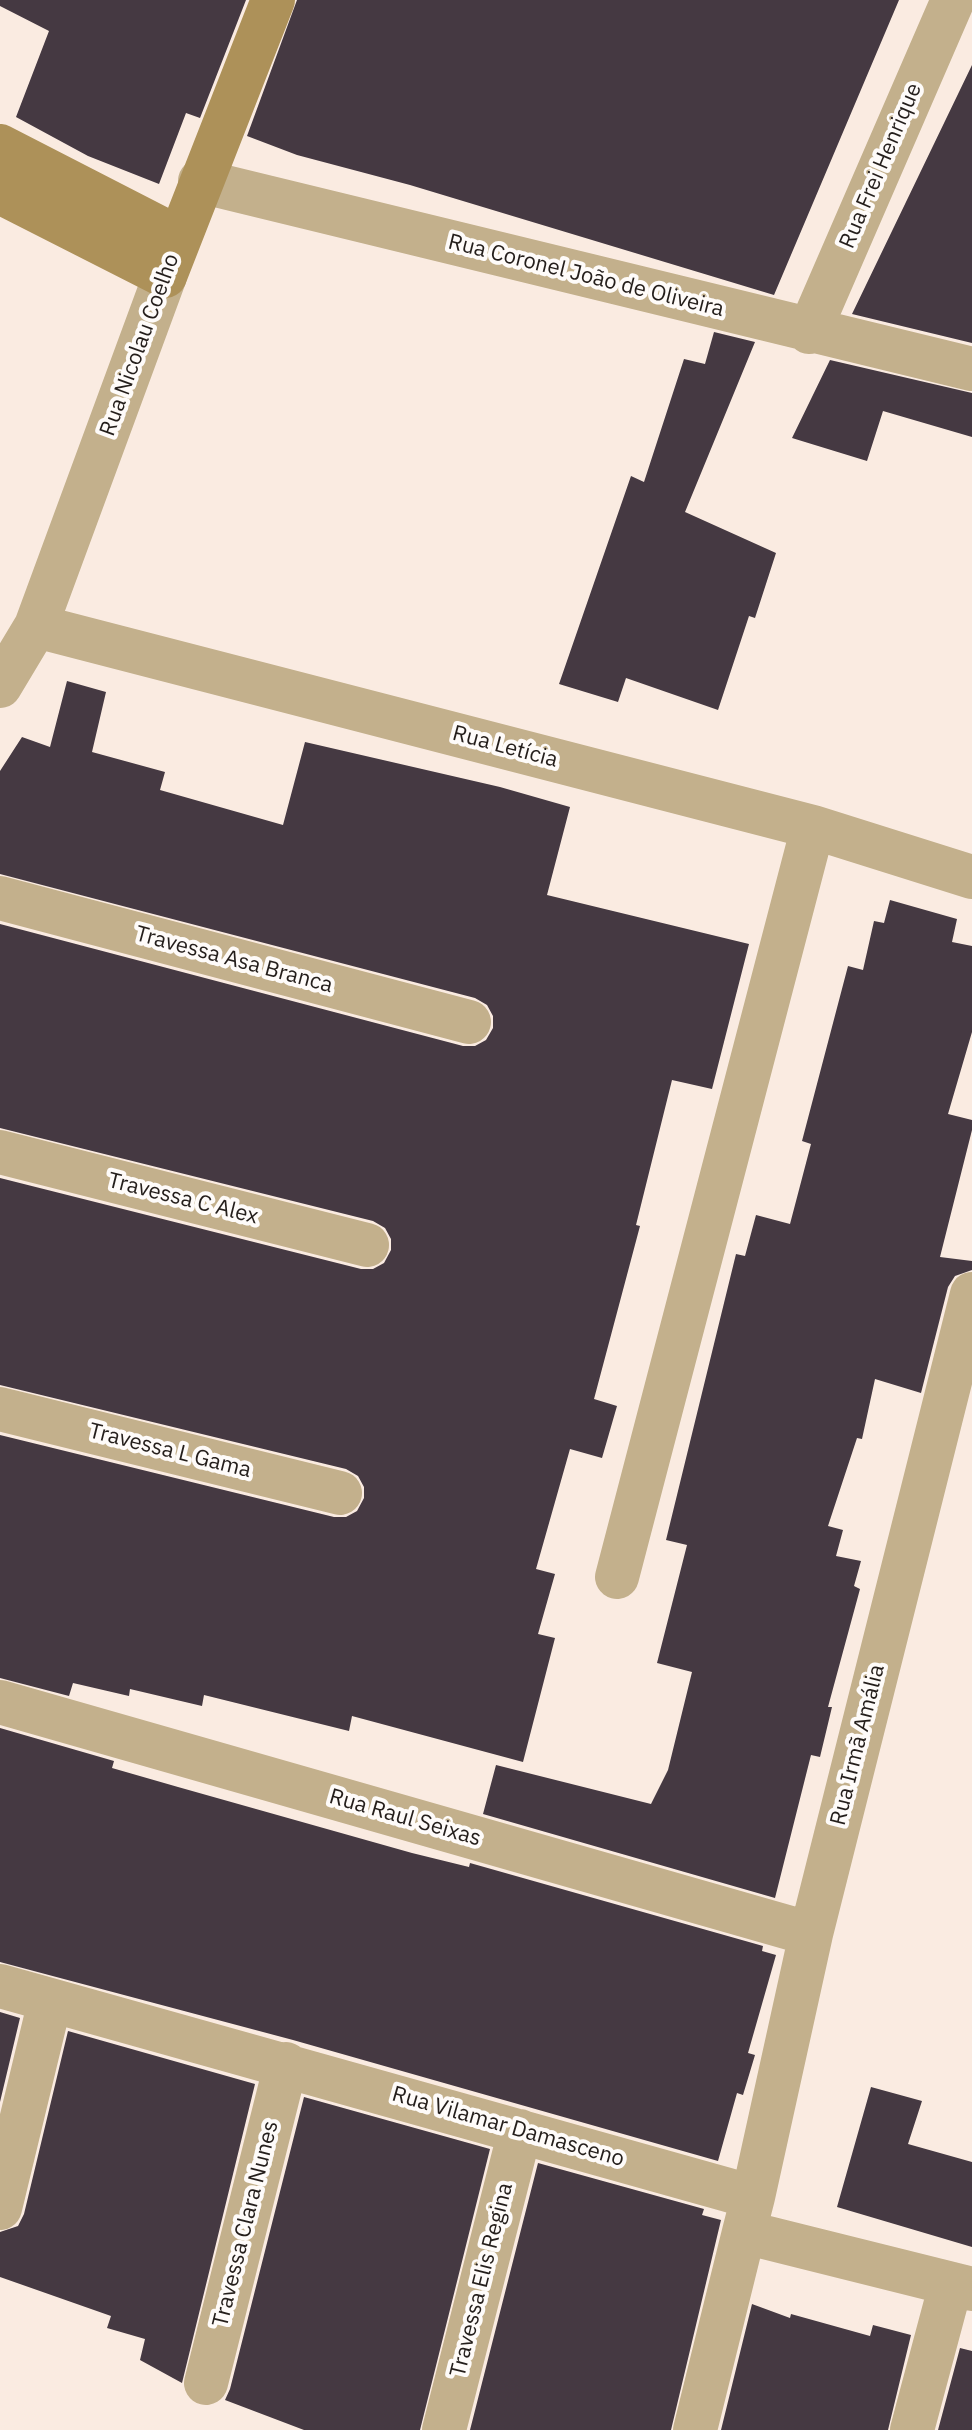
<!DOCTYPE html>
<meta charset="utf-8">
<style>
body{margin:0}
canvas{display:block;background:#faebe1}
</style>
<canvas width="972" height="2430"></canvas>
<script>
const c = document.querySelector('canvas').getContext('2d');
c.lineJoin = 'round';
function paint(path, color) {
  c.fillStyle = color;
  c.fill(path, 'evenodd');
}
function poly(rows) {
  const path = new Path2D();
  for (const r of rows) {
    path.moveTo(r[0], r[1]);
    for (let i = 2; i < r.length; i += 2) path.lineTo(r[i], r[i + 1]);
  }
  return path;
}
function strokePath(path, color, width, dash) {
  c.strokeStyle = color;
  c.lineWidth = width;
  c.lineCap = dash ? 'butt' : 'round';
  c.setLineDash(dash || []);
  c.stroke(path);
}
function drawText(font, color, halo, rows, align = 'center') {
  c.font = font + ' "IBM Plex Sans",sans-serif';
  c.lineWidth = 8;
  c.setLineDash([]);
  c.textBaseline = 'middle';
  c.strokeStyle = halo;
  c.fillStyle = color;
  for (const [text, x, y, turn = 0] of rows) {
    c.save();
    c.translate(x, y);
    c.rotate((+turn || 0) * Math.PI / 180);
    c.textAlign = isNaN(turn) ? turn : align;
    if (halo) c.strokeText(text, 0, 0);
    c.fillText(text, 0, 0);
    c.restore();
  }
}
const building = poly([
 [0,0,246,0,200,118,186,113,159,184,88,156,16,117,49,31,0,6],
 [297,0,899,0,774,295,410,185,297,155,247,136],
 [972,65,972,343,852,314],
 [714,332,755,342,685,512,776,553,755,618,749,616,718,710,626,678,618,702,559,684,631,476,644,482,684,359,705,364],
 [830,360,972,393,972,437,883,411,867,461,792,438],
 [67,681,106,692,92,752,165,772,160,790,283,825,305,742,500,787,570,807,547,895,749,944,712,1089,672,1080,636,1225,640,1226,594,1399,617,1406,602,1458,570,1449,536,1569,555,1574,538,1634,555,1638,523,1762,352,1716,349,1731,204,1695,202,1706,130,1689,129,1696,73,1683,69,1696,0,1678,0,1435,334,1517,346,1517,357,1511,364,1498,364,1487,358,1476,346,1469,0,1385,0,1178,361,1269,373,1269,384,1263,391,1250,391,1239,385,1228,373,1221,0,1128,0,924,463,1046,475,1046,486,1040,493,1028,493,1016,487,1005,475,998,0,874,0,771,22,737,50,747],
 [890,900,957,919,952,942,972,946,972,1032,948,1114,972,1120,972,1130,940,1257,972,1261,972,1270,955,1276,948,1287,921,1393,875,1379,862,1439,857,1438,828,1526,843,1530,836,1556,861,1561,854,1586,860,1589,828,1707,832,1707,820,1757,811,1755,775,1898,483,1814,496,1765,651,1804,668,1770,692,1672,657,1663,687,1545,666,1540,736,1254,745,1256,756,1215,790,1224,811,1144,802,1141,848,966,863,970,874,921,884,923],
 [0,1728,114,1761,112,1768,178,1787,412,1853,469,1867,470,1863,763,1946,762,1951,776,1955,748,2053,755,2055,743,2095,737,2093,718,2161,293,2040,0,1962],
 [0,2012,20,2018,0,2102],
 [68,2031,255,2084,182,2383,140,2360,145,2339,107,2328,111,2316,0,2277,0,2232,18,2226,24,2214],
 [871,2087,922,2101,908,2144,972,2162,972,2247,837,2207],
 [304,2097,490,2149,420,2430,304,2430,225,2400,230,2389],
 [538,2163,704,2209,702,2215,721,2220,671,2430,470,2430],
 [752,2304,790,2318,791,2314,870,2336,873,2325,911,2335,888,2430,721,2430],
 [960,2348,972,2351,972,2430,938,2430]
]);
const street = poly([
 [200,181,972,369],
 [809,332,953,0],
 [36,626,813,827,972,877],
 [0,686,36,626,165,276],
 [0,898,469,1022],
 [0,1152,367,1245],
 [0,1409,340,1493],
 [617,1577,813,827],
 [0,1702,811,1934],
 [0,1986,753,2197,744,2232,972,2289],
 [753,2197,811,1934,972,1294],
 [0,2208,50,2001],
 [206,2383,286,2064],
 [444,2430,520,2131],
 [695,2430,744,2232],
 [912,2430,951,2284]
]);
const secondary = poly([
 [0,146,179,238],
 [0,192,165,276,273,0]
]);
const streetNames = [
 ["Rua Frei Henrique",881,166,-67],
 ["Rua Coronel João de Oliveira",586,276,14],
 ["Rua Nicolau Coelho",140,345,-70],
 ["Rua Letícia",505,747,15],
 ["Travessa Asa Branca",234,960,15],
 ["Travessa C Alex",183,1199,14],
 ["Travessa L Gama",170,1451,14],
 ["Rua Irmã Amália",858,1745,-76],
 ["Rua Raul Seixas",405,1818,16],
 ["Rua Vilamar Damasceno",508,2127,16],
 ["Travessa Clara Nunes",246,2224,-76],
 ["Travessa Elis Regina",482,2280,-76]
];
paint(building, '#453942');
strokePath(street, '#c3b08c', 44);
strokePath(secondary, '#ad9159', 44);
drawText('22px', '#241e1b', '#fefbf9', streetNames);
</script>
